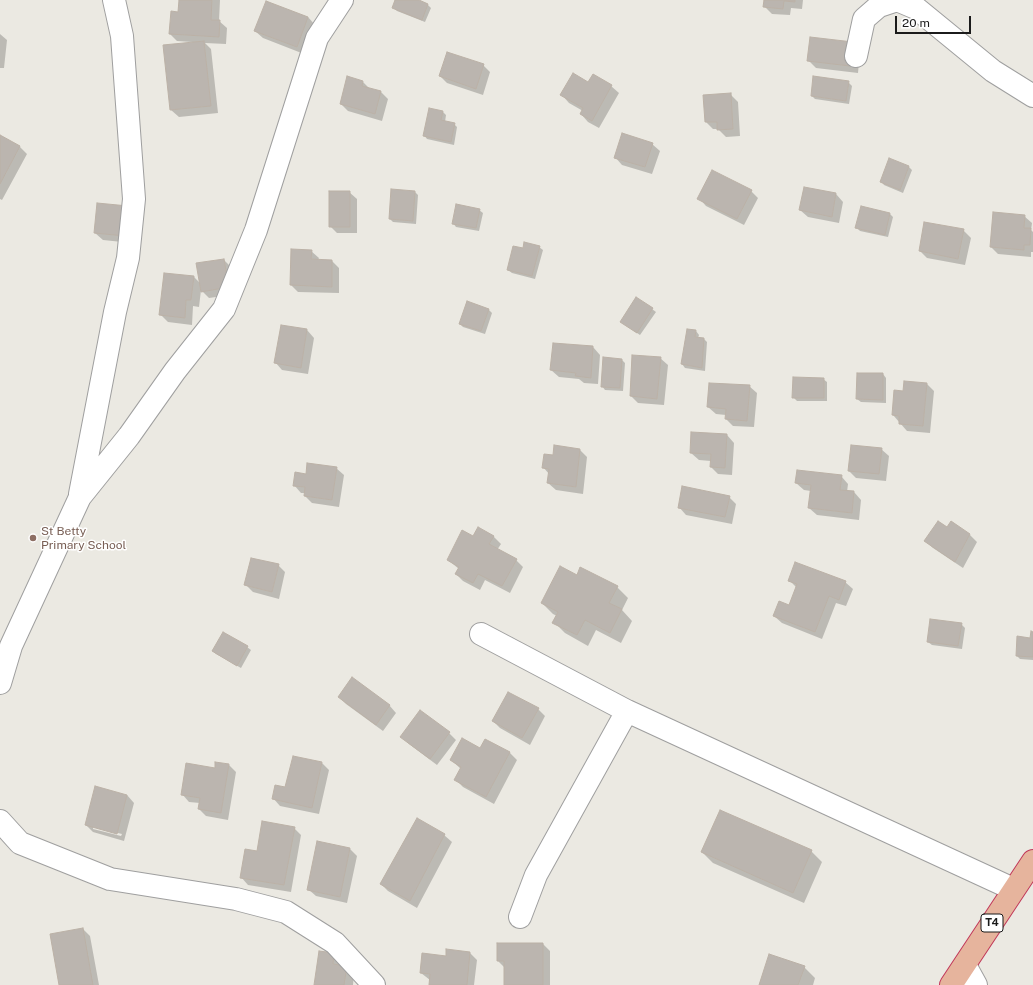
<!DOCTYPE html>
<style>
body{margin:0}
#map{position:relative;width:1033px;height:985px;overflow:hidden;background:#ebe9e2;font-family:"Public Sans",sans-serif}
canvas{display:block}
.scale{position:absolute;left:895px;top:16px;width:76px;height:18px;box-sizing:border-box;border:2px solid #1b1b1b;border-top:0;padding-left:5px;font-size:12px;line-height:14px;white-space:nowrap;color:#1b1b1b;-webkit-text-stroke:3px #fff;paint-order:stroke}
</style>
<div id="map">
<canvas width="1033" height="985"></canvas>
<div class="scale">20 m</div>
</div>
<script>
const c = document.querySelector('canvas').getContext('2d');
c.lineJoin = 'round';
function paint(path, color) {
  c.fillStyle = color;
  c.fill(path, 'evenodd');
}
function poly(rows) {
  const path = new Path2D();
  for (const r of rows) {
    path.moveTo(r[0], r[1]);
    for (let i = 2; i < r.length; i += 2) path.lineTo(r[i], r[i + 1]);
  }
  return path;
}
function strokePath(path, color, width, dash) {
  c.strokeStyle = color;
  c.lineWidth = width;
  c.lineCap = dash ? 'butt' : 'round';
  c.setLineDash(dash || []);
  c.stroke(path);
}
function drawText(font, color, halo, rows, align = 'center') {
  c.font = font + ' "Public Sans",sans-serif';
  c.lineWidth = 3;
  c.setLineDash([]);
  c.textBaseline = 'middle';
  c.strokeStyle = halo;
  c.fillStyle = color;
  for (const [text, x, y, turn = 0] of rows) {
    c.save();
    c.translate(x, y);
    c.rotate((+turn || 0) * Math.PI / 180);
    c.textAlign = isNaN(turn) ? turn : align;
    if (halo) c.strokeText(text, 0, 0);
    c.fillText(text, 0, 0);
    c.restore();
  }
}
const shadow = poly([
 [180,0,220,0,219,21,227,28,226,44,205,43,211,49,218,113,179,117,171,110,192,43,192,42,177,41,170,34,179,13],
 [396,0,417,0,428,5,431,8,425,22,397,11,393,7],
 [765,0,803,0,802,9,791,8,790,15,772,14,764,6],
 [308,17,315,25,304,54,263,38,255,31],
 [0,34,7,40,4,68,0,68],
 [860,51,858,73,816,68,808,60],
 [483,65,490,72,483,95,447,83,440,76],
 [363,82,370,89,381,92,388,99,382,121,348,111,341,104],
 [848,82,852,86,849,104,815,99,812,96],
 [589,83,611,86,619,93,599,128,588,122,581,114,583,111,569,103,562,95],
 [730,94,738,102,740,136,726,137,718,129,713,129,706,122],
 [430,109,443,112,446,115,445,122,454,124,457,127,454,145,427,139,424,135],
 [0,136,20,147,27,154,2,200,0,199],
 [652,144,660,151,652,174,622,165,615,157],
 [890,159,909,167,912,170,903,193,884,185,881,181],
 [804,188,836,194,843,202,839,223,808,217,800,210],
 [751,191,758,198,744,225,706,206,699,198],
 [349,192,357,199,357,233,337,233,330,226],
 [415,192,418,195,416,224,393,222,390,219],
 [98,204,132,243,103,240,95,233],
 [479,210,483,213,479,231,456,227,453,223],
 [890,214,893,217,888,237,860,231,857,228],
 [1024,216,1032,223,1031,230,1033,232,1033,252,1031,252,1031,257,998,254,991,247],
 [963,230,971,238,965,265,927,258,920,251],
 [539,247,543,250,535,279,512,273,508,270],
 [311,251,319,258,318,260,332,261,339,268,339,293,298,292,291,285],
 [224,260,231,267,236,294,209,298,201,290,199,307,193,306,192,325,168,322,161,315,165,274,194,277,201,284],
 [488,309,492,313,485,334,463,327,460,324],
 [652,309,656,312,640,335,625,325],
 [281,326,307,330,314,338,308,374,282,370,275,362],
 [696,331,699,335,698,338,704,339,707,342,705,371,685,368,682,364],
 [593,347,600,355,598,384,584,383,579,379,559,377,551,370],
 [660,358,668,365,664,405,638,403,631,396],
 [622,360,625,363,623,391,605,390,602,386],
 [883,374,886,378,886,403,861,402,857,399],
 [823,379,827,382,827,401,797,401,793,397],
 [927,384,934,391,930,433,907,431,893,415,904,392],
 [749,386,757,393,754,427,733,426,726,419,726,415,716,414,708,407],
 [692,433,727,435,734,443,732,475,718,474,711,467,711,461,699,460,691,453],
 [881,449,889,456,886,481,856,478,849,471],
 [580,450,587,457,583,494,556,490,548,483,549,474,543,467,554,456],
 [336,468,344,475,339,507,312,503,305,496,305,493,301,493,294,485,307,475],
 [841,476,848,484,847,492,854,492,861,500,859,520,817,515,809,508,811,491,804,490,796,483],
 [729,497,736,504,732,524,686,515,679,507],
 [952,523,970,535,977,542,963,568,933,548,925,541,947,529],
 [493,536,501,544,497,550,516,560,523,567,510,593,485,580,480,590,463,581,456,574,459,569,448,560,473,537],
 [278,565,285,572,279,599,253,592,246,585],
 [577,576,617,587,628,598,622,610,632,621,621,643,596,630,588,646,565,633,554,622,557,616,553,614,542,603],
 [789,580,845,582,853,589,846,606,836,603,822,639,782,623,774,616,789,607,797,588],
 [961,624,965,628,962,649,932,645,928,642],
 [1033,633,1033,660,1020,659,1017,656,1031,639],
 [247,647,251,650,241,668,216,654,213,651],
 [339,697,389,705,396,713,383,731,346,704],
 [538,709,545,716,530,745,500,728,493,721],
 [449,733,456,740,437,765,409,744,402,737],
 [485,740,510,753,517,760,494,804,463,787,455,779,461,769,451,760,480,750],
 [322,763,329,770,319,814,280,806,273,798],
 [229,765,236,772,228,820,206,816,199,809,200,803,189,802,182,794,215,769],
 [127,795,134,803,124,841,93,832,86,825],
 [93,827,122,834,121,836,93,829],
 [294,828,301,835,291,892,248,885,241,877,257,852],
 [444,835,452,842,417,908,388,891,381,884],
 [349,848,357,856,347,903,316,896,308,889],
 [811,851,822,862,804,903,713,863,702,852],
 [83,929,90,936,99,985,60,985],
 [543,944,550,951,550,985,505,985,505,968,498,961],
 [470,953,477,960,474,985,430,985,430,980,421,973,447,957],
 [334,954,354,974,353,985,315,985],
 [804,967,815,978,813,985,760,985]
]);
const building = poly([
 [179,0,212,0,211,20,220,20,219,37,169,34,171,11,178,12,179,0],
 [395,0,419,0,428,4,422,20,392,8,395,0],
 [764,0,795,0,795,2,784,1,783,9,763,7,764,0],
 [266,1,308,17,297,47,254,31,266,1],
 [810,37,853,42,850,66,807,61,810,37],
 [204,41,211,106,170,110,163,45,204,41],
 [447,52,484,64,476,89,439,76,447,52],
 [573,73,588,82,593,74,612,85,592,121,580,114,583,108,560,95,573,73],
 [347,76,363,81,362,86,381,91,375,114,340,104,347,76],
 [813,76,849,81,846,101,811,96,813,76],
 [731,93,733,129,717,130,717,122,705,122,703,95,731,93],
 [429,108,443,111,441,120,455,123,451,142,423,136,429,108],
 [622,133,653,143,645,167,614,158,622,133],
 [0,135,20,146,0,184,0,135],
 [889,158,909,166,900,190,880,182,889,158],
 [712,170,752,190,737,219,697,199,712,170],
 [804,187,836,193,832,217,799,210,804,187],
 [391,189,415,191,413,221,389,219,391,189],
 [329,191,350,191,350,227,329,227,329,191],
 [97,203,128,206,125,236,94,233,97,203],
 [456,204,480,209,476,228,452,224,456,204],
 [861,206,890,213,885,235,855,228,861,206],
 [993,212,1025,215,1024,228,1031,228,1030,245,1024,245,1024,250,990,247,993,212],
 [924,222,964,229,958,259,919,251,924,222],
 [524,242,540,246,532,276,507,270,513,246,523,248,524,242],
 [291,249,312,250,311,259,332,260,332,287,290,285,291,249],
 [224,259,229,287,201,292,196,263,224,259],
 [164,273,194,276,191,300,186,300,185,318,159,315,164,273],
 [636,297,653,308,637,333,620,322,636,297],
 [467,301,489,309,481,331,459,324,467,301],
 [281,325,307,329,301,368,274,363,281,325],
 [687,329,696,330,695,337,704,338,702,368,681,364,687,329],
 [553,343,593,346,591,378,575,376,576,373,550,370,553,343],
 [632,355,661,357,657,399,630,396,632,355],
 [603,357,622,359,620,388,601,387,603,357],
 [857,373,883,373,883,400,856,399,857,373],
 [793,377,824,378,824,398,792,398,793,377],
 [904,381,927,383,923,426,899,424,899,416,892,415,894,390,903,391,904,381],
 [709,383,750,385,747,421,725,419,726,409,707,407,709,383],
 [691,432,727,434,725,468,710,467,711,454,690,453,691,432],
 [554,445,580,449,576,487,547,483,549,469,542,468,544,454,553,455,554,445],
 [851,445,882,448,879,474,848,471,851,445],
 [307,463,337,467,332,500,304,496,305,487,293,486,295,472,306,474,307,463],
 [797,470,842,475,840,490,854,491,852,513,808,508,811,485,795,483,797,470],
 [682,486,730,496,725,517,678,508,682,486],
 [938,521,947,527,951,521,970,534,955,562,924,541,938,521],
 [478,527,494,536,489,544,517,559,502,586,478,574,473,583,455,574,459,567,447,560,462,530,473,536,478,527],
 [251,558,279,564,272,592,244,585,251,558],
 [795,562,846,581,839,600,829,596,815,632,773,616,779,601,789,605,797,584,788,581,795,562],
 [560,566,577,575,580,567,618,586,609,603,622,609,610,633,585,620,577,635,552,623,558,612,541,603,560,566],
 [930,619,962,623,958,646,927,642,930,619],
 [1031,631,1033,632,1033,657,1016,656,1017,636,1030,638,1031,631],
 [223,632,248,646,237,666,212,651,223,632],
 [352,677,390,705,376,725,338,697,352,677],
 [508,692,539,708,522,738,492,721,508,692],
 [420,710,450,732,430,759,400,737,420,710],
 [462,738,480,748,485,739,510,752,486,797,454,780,461,767,450,760,462,738],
 [293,756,322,762,312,808,272,799,275,785,285,787,293,756],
 [215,762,229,764,221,813,198,809,200,798,181,795,186,763,215,768,215,762],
 [95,786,127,795,117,834,85,825,95,786],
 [720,810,812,850,793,893,701,852,720,810],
 [417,818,445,834,410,901,380,884,417,818],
 [262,821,295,827,284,885,240,878,245,849,257,851,262,821],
 [317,841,350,848,340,897,307,890,317,841],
 [83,928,93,985,59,985,50,934,83,928],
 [497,943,543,943,543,985,504,985,504,961,497,961,497,943],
 [446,949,470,952,467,985,429,985,430,974,420,973,422,953,446,956,446,949],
 [319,951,334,953,333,964,347,966,344,985,314,985,319,951],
 [769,954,805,966,798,985,759,985,769,954]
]);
const minor = poly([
 [856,56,864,19,879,6,897,0,916,8,993,71,1033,96],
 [80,494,115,312,128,258,134,199,122,36,114,0],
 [481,634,627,711,1013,889],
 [0,683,11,646,80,497,129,436,175,371,224,309,256,230,317,38,342,0],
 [0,821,20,843,110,879,236,899,286,912,335,943,374,985],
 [520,917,536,875,627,711],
 [965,965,976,985]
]);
const trunk = poly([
 [951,985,1033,861]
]);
const markers = [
 [33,538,4,"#8d6e63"]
];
const shields = [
 [992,923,22]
];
const shieldNames = [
 ["T4",992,923]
];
const educationNames = [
 ["St Betty",41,531],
 ["Primary School",41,545]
];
paint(shadow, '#0003');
paint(building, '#bbb5af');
strokePath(building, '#bbb1a6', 1);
strokePath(minor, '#9f9f9f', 24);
strokePath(trunk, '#c13759', 24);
strokePath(minor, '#fff', 22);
strokePath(trunk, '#e6b49d', 22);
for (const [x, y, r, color] of markers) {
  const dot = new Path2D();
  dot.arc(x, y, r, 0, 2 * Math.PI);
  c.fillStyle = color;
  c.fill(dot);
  strokePath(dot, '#fff', 1.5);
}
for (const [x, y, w] of shields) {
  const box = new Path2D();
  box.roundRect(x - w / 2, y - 9, w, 18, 3);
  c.fillStyle = '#fff';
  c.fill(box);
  strokePath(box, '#1b1b1b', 1);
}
drawText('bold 11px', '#1b1b1b', null, shieldNames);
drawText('12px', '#785e54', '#fff', educationNames, 'left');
</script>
